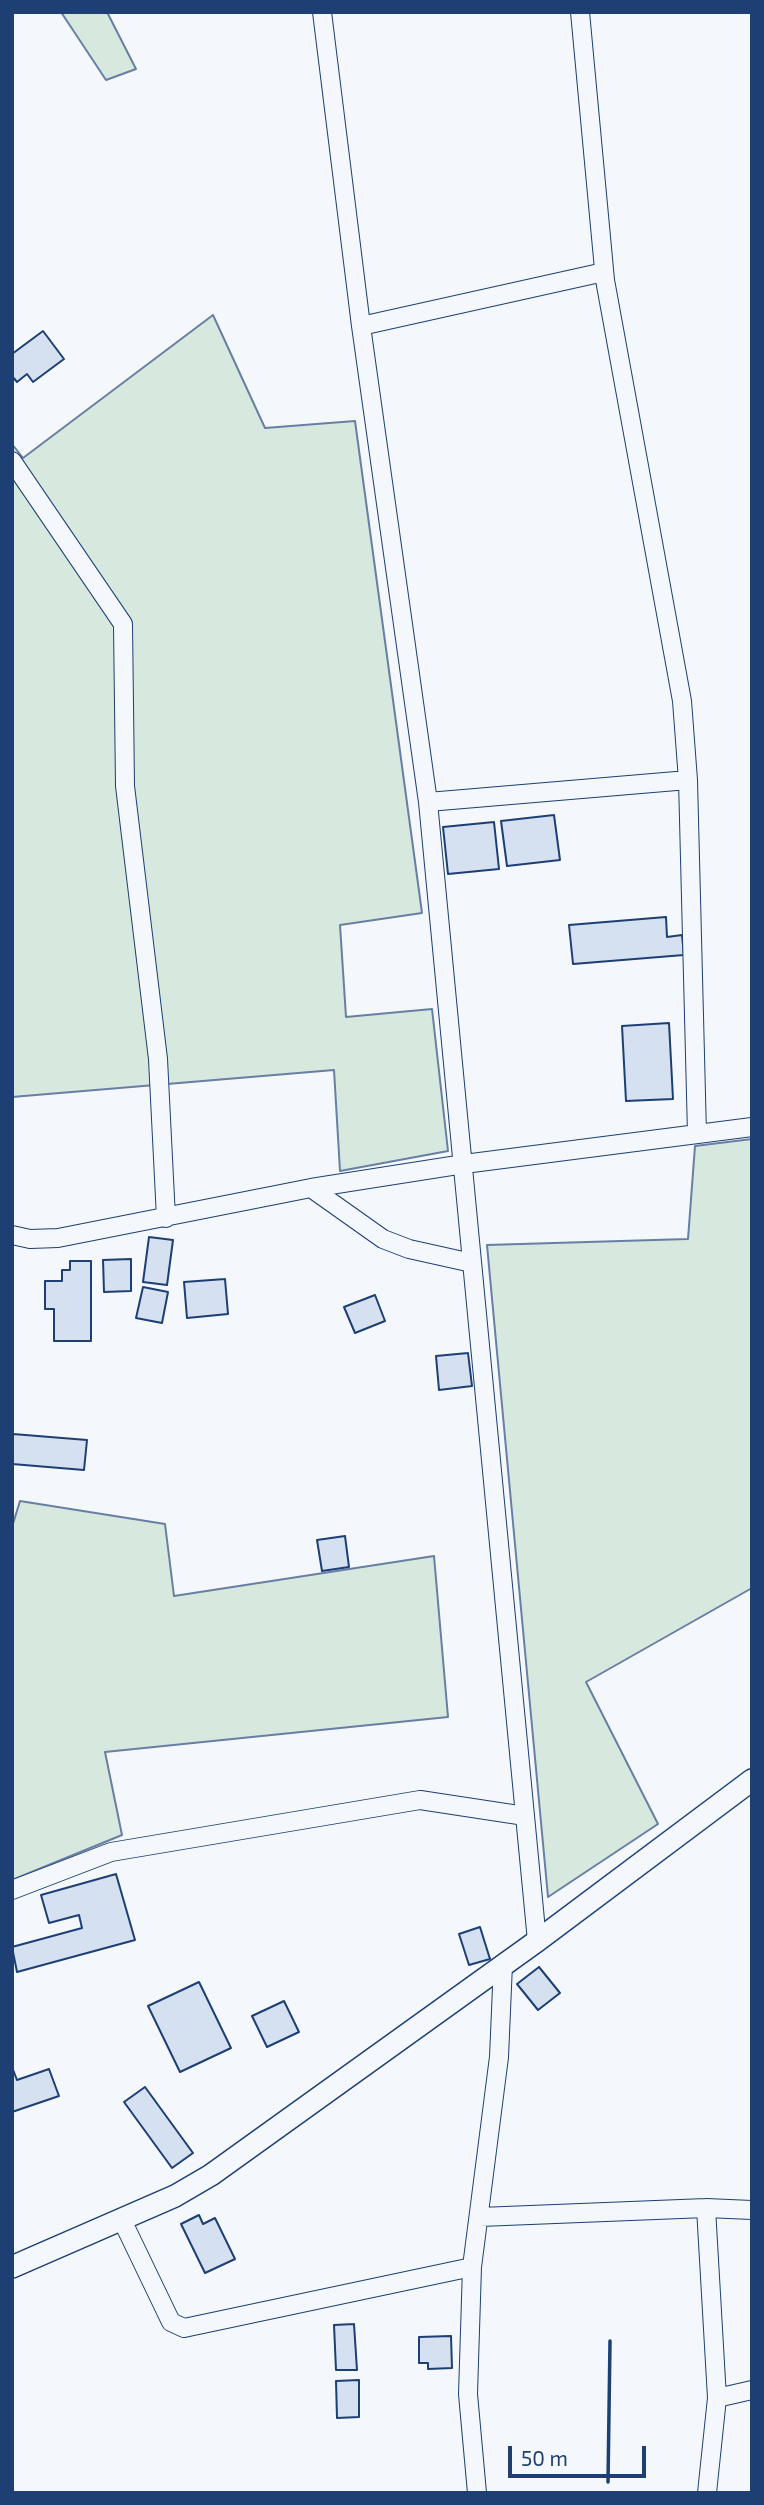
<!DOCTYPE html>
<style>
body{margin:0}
#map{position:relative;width:764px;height:2505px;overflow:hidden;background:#f4f7fb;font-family:"Exo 2",sans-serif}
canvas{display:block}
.frame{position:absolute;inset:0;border:14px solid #1d3f73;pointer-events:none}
.scale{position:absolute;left:508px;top:2446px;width:138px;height:32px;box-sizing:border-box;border:4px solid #1d3f73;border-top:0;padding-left:9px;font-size:21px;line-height:24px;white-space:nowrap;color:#1d3f73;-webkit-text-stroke:5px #f4f7fb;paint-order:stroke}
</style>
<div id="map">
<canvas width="764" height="2505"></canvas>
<div class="frame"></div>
<div class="scale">50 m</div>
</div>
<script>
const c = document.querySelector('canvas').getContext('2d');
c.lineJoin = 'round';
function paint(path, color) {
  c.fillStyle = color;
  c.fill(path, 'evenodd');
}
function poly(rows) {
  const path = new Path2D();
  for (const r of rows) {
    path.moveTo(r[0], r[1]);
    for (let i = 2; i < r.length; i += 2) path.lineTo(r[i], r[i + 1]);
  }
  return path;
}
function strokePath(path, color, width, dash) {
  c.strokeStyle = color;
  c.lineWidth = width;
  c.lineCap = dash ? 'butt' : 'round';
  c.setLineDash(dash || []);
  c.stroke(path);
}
const green = poly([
 [61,12,107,12,136,69,106,80,61,12],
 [213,315,265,428,355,421,422,913,340,925,346,1017,432,1009,448,1151,340,1171,334,1070,12,1097,12,444,23,458,213,315],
 [752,1139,752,1588,586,1682,658,1824,548,1897,487,1245,688,1239,695,1146,752,1139],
 [20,1501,165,1524,174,1596,434,1556,448,1717,105,1752,122,1835,12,1880,12,1527,20,1501]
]);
const building = poly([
 [43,331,64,359,33,382,27,374,17,382,12,376,12,354,43,331],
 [554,815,560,860,507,866,501,821,554,815],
 [494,822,499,869,448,874,443,827,494,822],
 [666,917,667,937,682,935,684,955,573,964,569,925,666,917],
 [669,1023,673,1099,626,1101,622,1026,669,1023],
 [149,1237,173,1240,167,1285,143,1282,149,1237],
 [131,1259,131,1291,104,1292,103,1260,131,1259],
 [70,1261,91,1261,91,1341,54,1341,54,1309,45,1309,45,1281,62,1281,62,1270,70,1270,70,1261],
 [225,1279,228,1314,187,1318,184,1282,225,1279],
 [143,1287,168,1292,162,1323,136,1318,143,1287],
 [375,1295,385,1321,355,1333,344,1307,375,1295],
 [468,1353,472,1386,439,1390,436,1356,468,1353],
 [13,1434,87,1440,84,1470,12,1464,13,1434],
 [345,1536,349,1567,322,1571,317,1540,345,1536],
 [116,1874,135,1940,17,1972,12,1947,82,1928,79,1915,49,1923,41,1895,116,1874],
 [480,1927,490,1959,469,1965,459,1934,480,1927],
 [539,1967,560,1993,538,2010,517,1984,539,1967],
 [199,1982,231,2048,180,2072,148,2006,199,1982],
 [284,2001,299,2032,267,2047,252,2016,284,2001],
 [12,2067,17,2080,49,2069,59,2096,12,2112,12,2067],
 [145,2087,193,2153,172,2168,124,2102,145,2087],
 [199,2215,203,2224,215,2218,235,2259,205,2273,181,2224,199,2215],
 [354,2324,357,2370,336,2370,334,2325,354,2324],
 [451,2336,452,2368,428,2369,428,2363,419,2363,419,2337,451,2336],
 [359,2380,359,2417,337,2418,336,2381,359,2380]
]);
const minor = poly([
 [322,12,361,326,428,802,537,1941],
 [580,12,605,280,682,701,688,780,697,1134],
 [361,326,604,272],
 [12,461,123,624,125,786,158,1059,166,1218],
 [428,802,688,780],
 [311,1188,383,1239,409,1249,472,1263],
 [12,1235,30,1239,58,1238,311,1188,464,1164,752,1127],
 [12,1890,111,1852,420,1800,525,1816],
 [706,2208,717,2398,707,2493],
 [480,2217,706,2208,752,2210],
 [122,2220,171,2322,184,2328,472,2267],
 [717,2398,752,2390],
 [477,2493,468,2394,472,2267,499,2057,503,1964]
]);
const tertiary = poly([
 [12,2267,175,2196,211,2175,537,1941,752,1780]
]);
const wall = poly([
 [608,2482,610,2341]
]);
paint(green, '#d7e8df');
strokePath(green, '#687fa3', 2);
paint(building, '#d5e0f0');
strokePath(building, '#1d3f73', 2);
strokePath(minor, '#1d3f73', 20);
strokePath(tertiary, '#1d3f73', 24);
strokePath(minor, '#f4f7fb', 18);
strokePath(tertiary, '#f4f7fb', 21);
strokePath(wall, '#1d3f73', 3.5);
</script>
